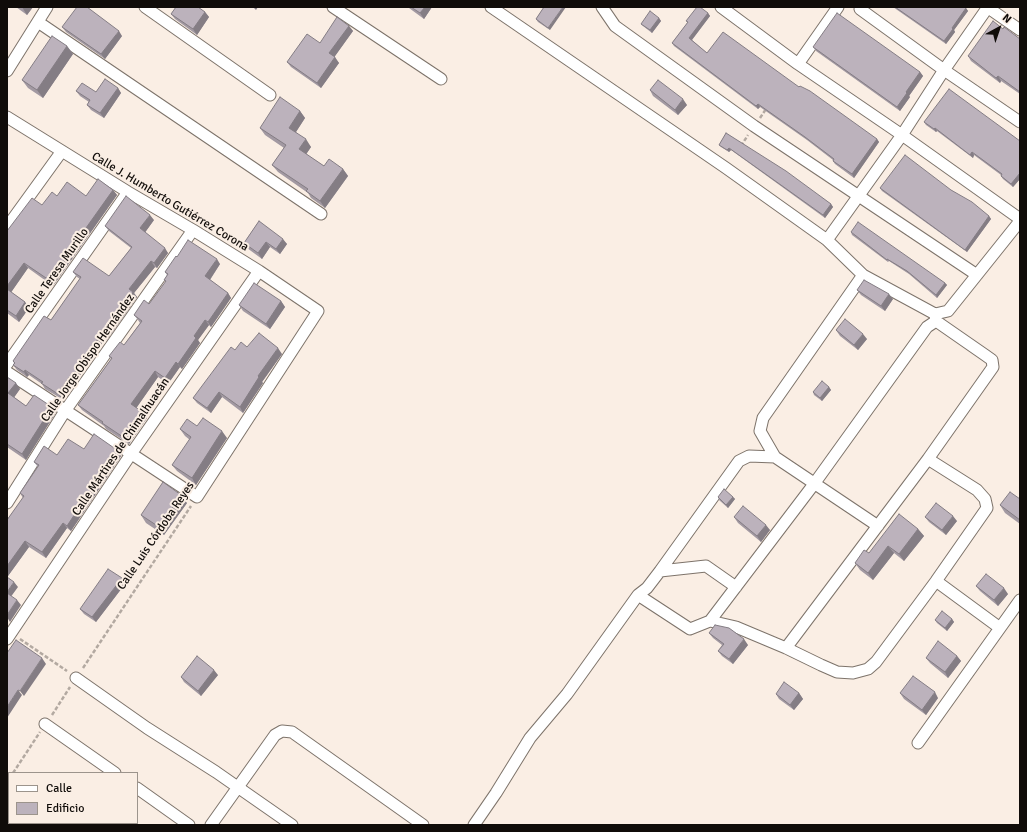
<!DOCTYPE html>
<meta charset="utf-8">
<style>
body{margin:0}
#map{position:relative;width:1027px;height:832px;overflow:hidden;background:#faeee4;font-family:Signika,sans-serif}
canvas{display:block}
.frame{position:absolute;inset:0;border:8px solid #100c09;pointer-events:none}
.legend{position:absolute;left:8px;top:772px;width:130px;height:52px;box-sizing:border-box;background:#faeee4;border:1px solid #9c948c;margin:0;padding:5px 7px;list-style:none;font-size:12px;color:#100c09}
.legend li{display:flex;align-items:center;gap:8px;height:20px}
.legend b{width:20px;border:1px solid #9c948c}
.north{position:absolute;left:979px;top:8px;width:40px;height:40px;-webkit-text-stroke:3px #faeee4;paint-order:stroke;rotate:40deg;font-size:11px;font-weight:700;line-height:16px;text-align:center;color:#100c09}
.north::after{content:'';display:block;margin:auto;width:14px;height:18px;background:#100c09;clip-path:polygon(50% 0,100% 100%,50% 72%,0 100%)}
</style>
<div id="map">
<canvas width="1027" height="832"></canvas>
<div class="frame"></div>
<ul class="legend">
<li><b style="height:5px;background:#fff"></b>Calle</li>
<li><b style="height:11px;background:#bcb2bc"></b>Edificio</li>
</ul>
<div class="north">N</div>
</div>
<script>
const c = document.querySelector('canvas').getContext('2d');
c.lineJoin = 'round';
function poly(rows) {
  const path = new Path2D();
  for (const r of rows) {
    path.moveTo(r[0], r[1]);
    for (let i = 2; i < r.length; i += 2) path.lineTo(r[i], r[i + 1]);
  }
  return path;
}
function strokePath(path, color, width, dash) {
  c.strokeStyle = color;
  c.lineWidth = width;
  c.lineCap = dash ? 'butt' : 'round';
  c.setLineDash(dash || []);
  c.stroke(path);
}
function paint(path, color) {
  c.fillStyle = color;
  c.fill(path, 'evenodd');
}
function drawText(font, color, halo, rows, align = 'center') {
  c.font = font + ' Signika,sans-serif';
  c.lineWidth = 4;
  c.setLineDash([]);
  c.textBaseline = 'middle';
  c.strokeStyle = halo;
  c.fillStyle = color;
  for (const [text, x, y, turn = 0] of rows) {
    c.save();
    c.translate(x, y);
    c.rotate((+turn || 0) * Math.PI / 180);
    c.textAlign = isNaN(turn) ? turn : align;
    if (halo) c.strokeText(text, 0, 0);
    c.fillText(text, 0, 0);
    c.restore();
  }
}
const path = poly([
 [760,118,766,109],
 [741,146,748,135],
 [20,639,67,671],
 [83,668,191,506],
 [52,715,70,687],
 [13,773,40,732],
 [7,782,9,779]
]);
const minor = poly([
 [145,7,270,95],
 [333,7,441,79],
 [491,7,726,168,827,240,863,275,935,314,948,311,1020,221],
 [602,7,615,26,754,126,977,275],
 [721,7,798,64,902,135,1020,219],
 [987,7,1020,30],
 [860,9,944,70,1020,122],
 [38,22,321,214],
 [798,64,838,7],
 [7,71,47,7],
 [7,117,128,192,193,230,259,271,318,311,197,497,7,372],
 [7,227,62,151],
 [827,240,902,135,944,70,988,7],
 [863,275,763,418,760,431,775,457,878,526],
 [7,364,128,192],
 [775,457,749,456,739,461,660,571,647,588,638,595,690,629,710,621,736,627,786,648,821,665,837,672,853,673,868,669,876,662,936,581,987,508,985,499,977,490,928,459],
 [7,503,65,411,193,230],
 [660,571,706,566,736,587],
 [936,581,1000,628],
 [710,621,814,484,927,327,936,321],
 [7,639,131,454,259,271],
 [786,648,928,459,993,367,992,360,985,355,936,321,935,314],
 [76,678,147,728,216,772,292,825],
 [45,724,115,773],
 [918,743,1020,600],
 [137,788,189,825],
 [7,797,9,799],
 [43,823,46,825],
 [211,825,275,735,282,731,292,732,423,825],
 [474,825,496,793,530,738,567,694,638,595]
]);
const wall = poly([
 [16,7,33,7,27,15],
 [176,7,199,7,199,8,205,12,209,17,197,35,175,19,171,14],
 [408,7,432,7,424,19,409,8],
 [544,7,550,30,538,22,536,19],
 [893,7,965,7,968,11,954,30,955,32,946,44],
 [708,13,710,16,692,40,707,53,799,87,877,139,879,142,854,178,835,164,833,161,833,160,807,140,760,107,758,109,674,46,672,43,688,22,686,21],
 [659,18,661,21,652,33,643,26,641,24],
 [349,26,353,31,334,57,339,63,321,88,291,67,287,62],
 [62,27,122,36,105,59,66,32],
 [1003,29,1020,39,1020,94,1001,81,1000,83,971,61,968,56],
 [67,46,73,54,43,98,28,88,22,80],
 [813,47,920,72,923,76,909,96,910,97,900,111,816,51],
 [118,88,121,93,104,118,91,110,87,105,89,102,80,96,76,91,96,92],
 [650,90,687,105,678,115,653,96],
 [300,111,305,118,296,132,311,147,306,154,324,166,343,169,348,176,325,208,311,198,308,193,278,172,272,165,284,148,265,135,260,128],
 [924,122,1020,141,1020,179,1013,187,1003,179,1001,176,1001,175,974,155,973,158,937,131,936,132,926,125],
 [726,133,831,204,833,207,825,218,731,150,729,152,721,147,719,145],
 [880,188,951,190,989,216,991,219,967,252,882,191],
 [113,190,117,195,53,286,28,268,11,292,25,302,29,308,19,322,7,313,7,231,42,205,57,196,86,196],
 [154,220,145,232,168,253,157,268,155,267,134,293,137,297,107,340,105,339,74,384,73,383,62,399,45,389,42,384,29,375,27,377,17,370,13,365,14,363,13,361,51,320,80,279,77,277,73,272,109,276,131,248,109,231,105,226],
 [259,221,287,244,280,254,270,247,262,259,247,248,244,243],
 [851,232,945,283,947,285,937,298,909,274,889,261,888,262,852,235],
 [177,257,220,264,210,280,228,293,231,298,211,327,209,325,198,340,200,343,182,369,180,367,168,384,158,377,136,408,147,418,129,444,106,429,104,426,82,410,78,405,111,359,109,356,124,345,140,323,138,320,134,315,149,304,166,282,164,280,167,275,165,272],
 [857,290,893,299,885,311,861,295],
 [281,301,285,307,270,329,243,311,239,305],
 [836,330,867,339,858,350,840,336],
 [247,347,282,354,262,382,263,383,243,413,222,397,211,413,197,403,193,398,235,350],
 [7,377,20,389,14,397,26,406,56,412,26,460,7,447],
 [829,387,831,390,822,401,814,395,813,392],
 [197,426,227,438,196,485,177,471,172,465,190,440,185,436,180,429],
 [84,449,121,456,71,531,67,528,46,558,29,547,8,576,7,575,7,520,23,498,20,493,38,467,34,462,57,455],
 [718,497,733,497,735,499,728,508,719,500],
 [1020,499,1020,524,1005,513,1000,505],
 [187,503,164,535,146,523,141,515],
 [734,517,770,530,761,542,738,523],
 [925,517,957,521,946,535,929,522],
 [918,529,924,536,904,561,894,553,873,580,860,570,855,563,869,553],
 [125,584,96,622,84,614,80,609],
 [976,586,1008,594,998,606,980,591],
 [952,619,954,622,947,631,937,623,935,620],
 [709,633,748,645,733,664,722,656,718,651,722,645,713,638],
 [957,656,961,661,948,678,930,663,926,658],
 [218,675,201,696,184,682,181,677],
 [799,693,803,699,794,710,779,699,776,694],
 [900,693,938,698,926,715,904,699]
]);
const shadedWall = poly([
 [22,7,33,7,27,15],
 [255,7,258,7,256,10,254,8],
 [425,7,432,7,424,19,420,13],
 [563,7,566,7,550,30,548,28],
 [966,8,968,11,954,30,955,32,946,44,944,41,952,28],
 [205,12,209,17,197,35,193,29],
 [708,13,710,16,691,41,689,38],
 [659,18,661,21,652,33,650,30],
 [349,26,353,31,333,59,329,53],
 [119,31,122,36,105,59,101,54],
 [67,46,73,54,43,98,37,90],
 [335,57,339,63,321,88,317,83],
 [920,72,923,76,909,96,910,97,900,111,897,107,906,92],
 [998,76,1001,81,1000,83,996,78],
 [118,88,121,93,104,118,100,113],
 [683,99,687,105,678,115,675,110],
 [758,104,760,107,758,109,756,106],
 [300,111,305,118,294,135,289,128],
 [935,128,937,131,936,132,934,129],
 [306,139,311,147,305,156,299,149],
 [877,139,879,142,854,178,852,174],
 [729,148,731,150,729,152,727,150],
 [972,152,974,155,973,158,970,155],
 [343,169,348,176,325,208,320,201],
 [1020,173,1020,179,1013,187,1011,184],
 [113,190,117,195,53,286,49,280],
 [831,204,833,207,825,218,823,215],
 [150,215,154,220,144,234,140,228],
 [989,216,991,219,967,252,965,250],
 [283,239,287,244,280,254,276,249],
 [266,242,270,247,262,259,258,253],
 [165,248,168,253,157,268,154,263],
 [217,259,220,264,209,281,205,276],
 [151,261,155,267,134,293,137,297,107,340,103,335,129,289],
 [24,263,28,268,10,294,7,290,7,286],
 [945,283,947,285,937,298,936,295],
 [228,293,231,298,211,327,208,322],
 [889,294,893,299,885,311,881,306],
 [281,301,285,307,270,329,266,324],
 [25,302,29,308,19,322,16,316],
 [205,320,209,325,198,340,200,343,182,369,178,364,194,336],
 [101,334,105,339,74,384,71,378],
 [863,334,867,339,858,350,854,345],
 [278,348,282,354,262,382,263,383,243,413,240,407,258,376],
 [176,362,180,367,168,384,165,378],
 [25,370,29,375,27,377,24,372],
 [155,371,158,377,135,410,131,404],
 [69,377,73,383,62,399,58,394],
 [16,383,20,389,13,399,8,393],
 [829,387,831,390,822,401,820,398],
 [219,392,222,397,211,413,207,408],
 [52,407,56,412,26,460,22,454],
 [144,413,147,418,129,444,126,439],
 [222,431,227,438,196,485,192,478],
 [117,450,121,456,71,531,67,526],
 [181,495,187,503,164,535,159,527],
 [733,497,735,499,728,508,726,505],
 [953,516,957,521,946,535,942,530],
 [63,523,67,528,46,558,42,552],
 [766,525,770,530,761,542,757,536],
 [918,529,924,536,904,561,899,554],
 [25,541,29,547,8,576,7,574,7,566],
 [888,546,894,553,873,580,868,573],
 [122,578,125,584,96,622,92,617],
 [14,582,18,587,10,598,7,593,7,592],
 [1004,588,1008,594,998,606,994,600],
 [17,600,21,605,10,622,7,617,7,615],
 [952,619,954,622,947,631,945,628],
 [744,639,748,645,733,664,729,659],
 [957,656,961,661,948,678,945,672],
 [42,658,46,664,24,696,20,691],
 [214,670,218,675,201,696,198,691],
 [18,690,22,695,7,718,7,707],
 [935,692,938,698,926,715,922,710],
 [799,693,803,699,794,710,790,705]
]);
const building = poly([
 [77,7,87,7,119,31,101,54,62,27,77,7],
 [176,7,198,7,205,12,193,29,171,14,176,7],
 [411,7,425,7,420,13,411,7],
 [544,7,563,7,548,28,536,19,544,7],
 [697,7,700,7,708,13,689,38,707,53,723,32,799,87,800,86,810,91,877,139,852,174,833,161,834,159,805,137,758,104,756,106,672,43,688,22,686,21,697,7],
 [895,7,965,7,966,8,952,28,953,29,944,41,895,7],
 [650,11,659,18,650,30,641,24,650,11],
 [837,13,920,72,906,92,907,93,897,107,813,47,837,13],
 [337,17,349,26,329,53,335,57,317,83,287,62,307,34,320,43,337,17],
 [993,21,1003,29,1004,27,1020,39,1020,92,998,76,996,78,968,56,993,21],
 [52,36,67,46,37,90,22,80,52,36],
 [105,79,118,88,100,113,87,105,90,100,76,91,82,83,96,92,105,79],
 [658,80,683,99,675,110,650,90,658,80],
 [949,89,1020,141,1020,173,1011,184,1001,176,1002,174,972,152,970,155,935,128,934,129,924,122,949,89],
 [280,97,300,111,289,128,306,139,299,149,324,166,329,159,343,169,320,201,306,191,308,189,272,165,286,145,260,128,280,97],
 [726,133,786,171,831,204,823,215,729,148,727,150,719,145,726,133],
 [905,155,951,190,972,202,989,216,965,250,880,188,905,155],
 [98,179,113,190,49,280,24,263,7,286,7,231,32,198,42,205,52,192,57,196,67,182,86,196,98,179],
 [126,196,150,215,140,228,165,248,154,263,151,261,129,289,133,292,103,335,101,334,71,378,69,377,58,394,41,383,43,382,25,370,24,372,13,365,15,363,13,361,44,316,51,320,81,277,73,272,83,258,109,276,132,247,105,226,126,196],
 [259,221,283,239,276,249,266,242,258,253,244,243,259,221],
 [858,222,945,283,936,295,907,271,887,259,887,260,851,232,858,222],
 [188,240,217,259,205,276,228,293,208,322,205,320,194,336,196,338,178,364,176,362,165,378,155,371,131,404,144,413,126,439,102,423,103,422,78,405,112,358,109,356,120,342,124,345,142,321,134,315,144,300,149,304,166,281,164,280,168,274,165,272,176,256,177,257,188,240],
 [864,280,889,294,881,306,857,290,864,280],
 [254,283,281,301,266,324,239,305,254,283],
 [7,289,25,302,16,316,7,310,7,289],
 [845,319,863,334,854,345,836,330,845,319],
 [259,333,278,348,258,376,259,377,240,407,219,392,207,408,193,398,231,347,235,350,241,342,247,347,259,333],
 [7,377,16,383,8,393,26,406,34,395,52,407,22,454,7,444,7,377],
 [822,381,829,387,820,398,813,392,822,381],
 [203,418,222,431,192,478,172,465,191,437,180,429,187,419,197,426,203,418],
 [94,434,117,450,67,526,63,523,42,552,25,541,7,566,7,520,24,496,20,493,39,465,34,462,44,446,57,455,68,439,84,449,94,434],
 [163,482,181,495,159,527,141,515,163,482],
 [724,489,733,497,726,505,718,497,724,489],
 [1010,492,1020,499,1020,520,1000,505,1010,492],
 [936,503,953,516,942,530,925,517,936,503],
 [743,506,766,525,757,536,734,517,743,506],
 [899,514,918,529,899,554,888,546,868,573,855,563,864,550,869,553,899,514],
 [108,569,122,578,92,617,80,609,108,569],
 [986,574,1004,588,994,600,976,586,986,574],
 [7,577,14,582,7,592,7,577],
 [7,593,17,600,7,615,7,593],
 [942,611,952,619,945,628,935,620,942,611],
 [715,625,729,628,744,639,729,659,718,651,724,644,709,633,715,625],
 [16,640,42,658,20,691,18,690,7,707,7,653,16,640],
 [938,641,957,656,945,672,926,658,938,641],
 [197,656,214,670,198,691,181,677,197,656],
 [913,676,935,692,922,710,900,693,913,676],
 [784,682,799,693,790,705,776,694,784,682]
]);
const streetNames = [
 ["Calle J. Humberto Gutiérrez Corona",170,202,31],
 ["Calle Teresa Murillo",57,271,-55],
 ["Calle Jorge Obispo Hernández",88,358,-55],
 ["Calle Mártires de Chimalhuacán",121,447,-56],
 ["Calle Luis Córdoba Reyes",156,536,-56]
];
strokePath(minor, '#7d736a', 13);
strokePath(path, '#b3a9a1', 2.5, [4, 2]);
strokePath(minor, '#fff', 11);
paint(wall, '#a299a2');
paint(shadedWall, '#847d84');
paint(building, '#bcb2bc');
strokePath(building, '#847d84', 1);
drawText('12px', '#100c09', '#faeee4', streetNames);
</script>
